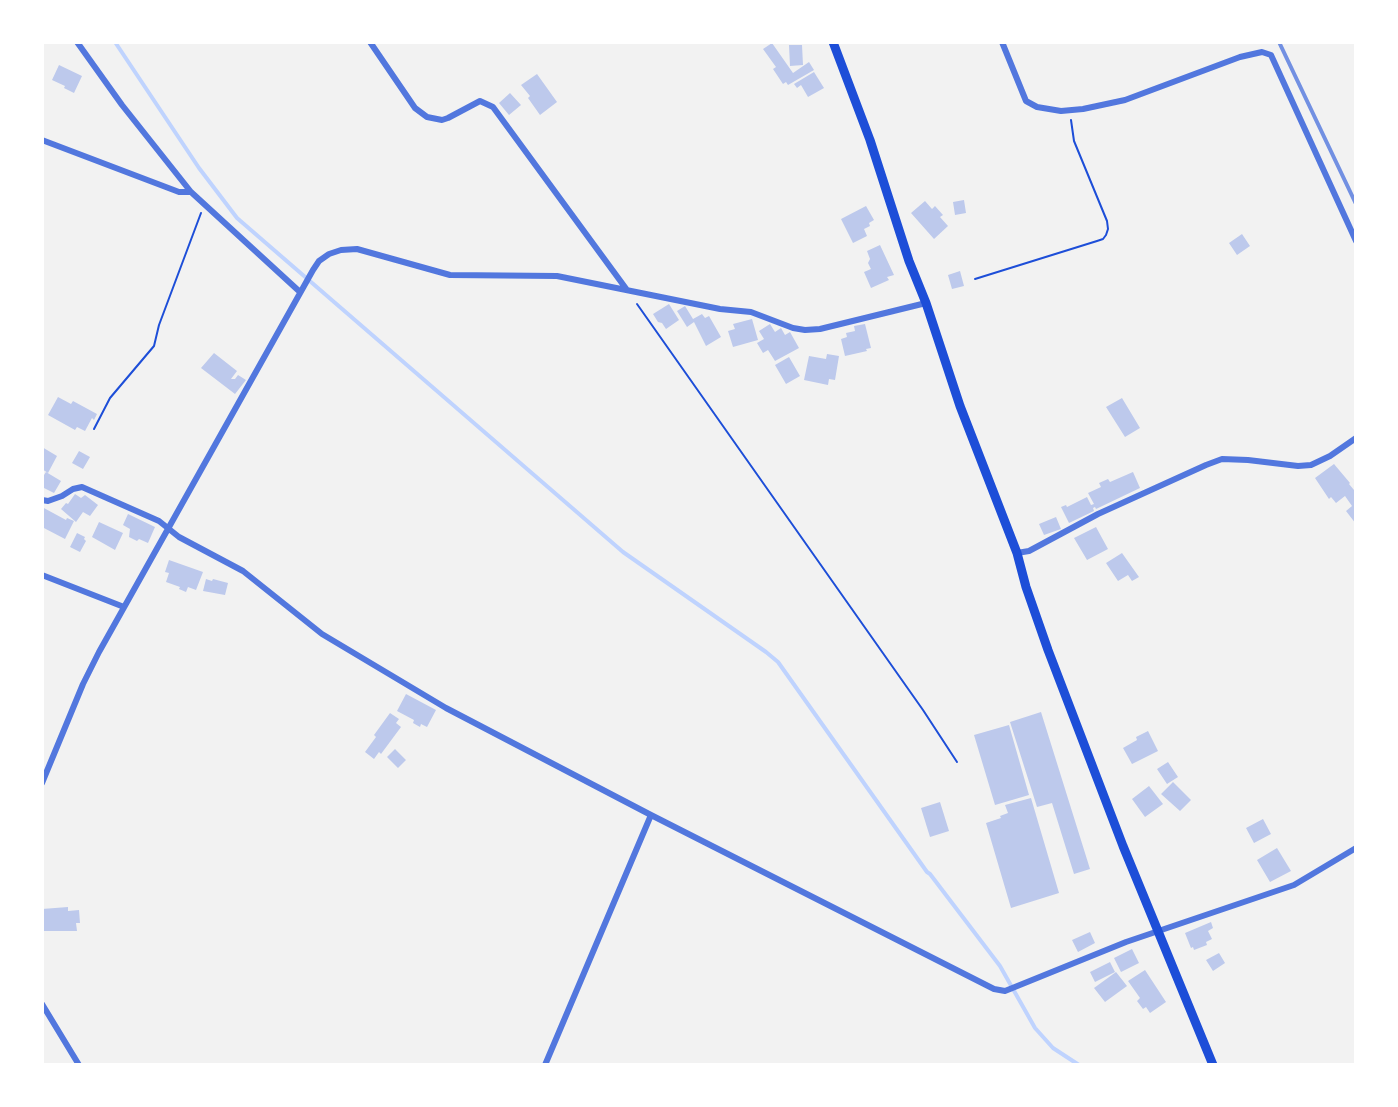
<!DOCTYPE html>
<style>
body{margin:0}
#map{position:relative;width:1398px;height:1107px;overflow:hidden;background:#f2f2f2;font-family:Overpass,sans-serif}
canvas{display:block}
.frame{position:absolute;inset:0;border:44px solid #fff;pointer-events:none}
</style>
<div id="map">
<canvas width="1398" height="1107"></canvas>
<div class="frame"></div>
</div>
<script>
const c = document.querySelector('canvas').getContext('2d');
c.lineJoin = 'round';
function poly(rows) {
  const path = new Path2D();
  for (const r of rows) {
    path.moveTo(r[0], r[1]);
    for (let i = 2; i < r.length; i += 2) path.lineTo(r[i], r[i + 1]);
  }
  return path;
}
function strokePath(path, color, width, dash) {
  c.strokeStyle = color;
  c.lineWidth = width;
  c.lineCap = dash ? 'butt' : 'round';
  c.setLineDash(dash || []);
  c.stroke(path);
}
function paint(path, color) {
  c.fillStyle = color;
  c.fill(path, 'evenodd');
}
const stream = poly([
 [115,42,199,168,237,218,623,552,766,652,778,662,927,872,930,874,1000,966,1035,1028,1053,1048,1079,1065]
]);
const building = poly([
 [772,43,793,73,809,62,814,70,788,85,786,82,783,84,773,69,776,67,763,49],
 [789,45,802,45,803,65,790,66],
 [59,65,82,76,74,93,64,88,65,86,52,80],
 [814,72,824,88,808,97,801,85,797,88,794,84],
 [537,74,557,102,540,115,528,98,530,96,521,85],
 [510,93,521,105,509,115,499,103],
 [964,200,966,213,955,215,953,202],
 [925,201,932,209,935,206,943,215,940,217,948,226,934,239,911,213],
 [866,206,874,220,869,223,870,226,864,229,867,236,853,243,841,219],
 [1242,234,1250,246,1237,255,1229,243],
 [880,245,894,275,887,277,889,280,871,288,864,272,871,269,868,263,870,259,867,251],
 [960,271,964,286,952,289,948,275],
 [669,304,679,320,666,329,662,323,658,322,653,314],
 [685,306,693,319,702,314,705,318,709,316,721,337,706,346,694,322,687,327,677,311],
 [752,319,758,340,733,347,728,331,735,329,733,324],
 [770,324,775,332,781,328,785,335,790,332,799,348,775,361,768,350,763,353,757,343,764,339,759,331],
 [865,324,871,348,866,349,867,351,845,356,841,339,847,337,846,333,855,331,854,326],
 [214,353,237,371,231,379,235,379,238,375,246,380,235,394,201,368],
 [827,354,839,356,835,380,829,379,828,385,804,380,809,356,826,359],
 [789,357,800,376,786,384,775,365],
 [58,397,71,404,73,401,97,414,94,420,92,418,85,431,77,427,75,430,48,415],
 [1122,398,1140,428,1125,437,1106,407],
 [42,447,57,456,48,473,42,469],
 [79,451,90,457,83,469,72,463],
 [1334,464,1350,483,1349,484,1354,490,1356,489,1356,524,1346,511,1352,506,1345,496,1336,503,1331,497,1329,499,1315,478],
 [46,472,61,481,54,493,42,487,42,478],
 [1133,472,1140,488,1096,509,1095,507,1093,508,1094,511,1069,523,1061,507,1066,505,1067,507,1087,497,1091,505,1094,504,1088,493,1101,487,1099,483,1108,479,1110,482],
 [75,494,81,498,85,495,98,505,90,516,83,512,76,522,61,509,66,503,68,504],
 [42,507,66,520,67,518,74,521,65,539,42,527],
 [128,514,155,527,148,543,139,539,137,541,129,537,130,529,123,525],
 [1056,517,1061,529,1044,535,1039,524],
 [99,522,123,533,115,550,92,537],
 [1096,527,1108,549,1087,560,1074,538],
 [77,533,85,537,84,539,86,541,80,552,70,547],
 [1122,553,1139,577,1132,581,1128,575,1118,581,1106,563],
 [169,560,203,572,196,590,188,587,186,592,179,589,180,587,166,582,169,573,165,572],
 [206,579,212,581,213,579,228,583,225,595,203,591],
 [406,694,436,710,427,727,421,724,420,727,413,723,414,720,397,711],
 [1041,712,1090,869,1074,874,1052,803,1037,807,1010,722],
 [390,713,399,719,396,723,401,727,381,754,379,752,374,759,365,752,376,737,374,735],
 [1009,725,1029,795,995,805,974,735],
 [1148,731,1158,751,1132,764,1123,748,1137,740,1136,737],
 [395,749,406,760,398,768,387,757],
 [1168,762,1178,777,1167,784,1157,769],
 [1173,782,1191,800,1180,811,1161,794],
 [1149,786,1163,804,1145,817,1132,799],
 [1031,798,1059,893,1011,908,986,823,1001,818,1000,816,1008,813,1005,805],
 [940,802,949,831,930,837,921,808],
 [1263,819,1271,834,1254,843,1246,828],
 [1277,848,1291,871,1270,882,1257,860],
 [68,907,68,911,79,910,80,923,76,923,77,931,42,931,42,909],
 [1211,922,1213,928,1208,931,1212,939,1206,942,1207,945,1194,950,1193,947,1191,948,1185,933],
 [1090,932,1095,943,1078,952,1072,940],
 [1132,949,1139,963,1121,972,1114,958],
 [1219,953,1225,963,1213,971,1206,960],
 [1110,962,1115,972,1095,982,1090,972],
 [1145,970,1166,1002,1150,1013,1146,1007,1143,1009,1137,1001,1140,998,1128,981],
 [1116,972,1127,986,1105,1002,1094,988]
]);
const path = poly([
 [975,279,1097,241,1103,239,1106,235,1108,229,1107,221,1074,141,1071,120],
 [637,304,923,710,957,762],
 [94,429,110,398,154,346,159,325,201,213]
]);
const minor = poly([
 [77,42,122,105,191,192],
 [370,42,415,108,427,117,442,120,448,118,480,101,493,107,627,290],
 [1002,42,1026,101,1037,107,1061,111,1083,109,1125,100,1240,57,1262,52,1271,55,1356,241],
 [42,140,179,192,191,192,300,292],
 [42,500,48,501,62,496,73,489,82,487,159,521,179,537,243,571,322,634,446,708,651,815,994,989,1005,991,1126,942,1294,885,1356,848],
 [1017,553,1029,551,1098,514,1206,465,1222,459,1248,460,1298,466,1311,465,1330,456,1356,438],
 [42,575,124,607],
 [42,783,83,684,99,652,313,270,319,261,329,254,341,250,357,249,450,275,557,276,720,309,751,312,793,328,805,330,820,329,926,303],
 [42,1004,79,1065],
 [545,1065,651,815]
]);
const trunk = poly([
 [833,42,870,140,909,261,926,303,960,406,1017,553,1026,587,1048,650,1123,846,1213,1065]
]);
const rail = poly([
 [1279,42,1356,204]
]);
strokePath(stream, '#bfd3fe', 4);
paint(building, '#bdc9ec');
strokePath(path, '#1d4ed8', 2);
strokePath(minor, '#5277de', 6);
strokePath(trunk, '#1d4ed8', 9);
strokePath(rail, '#7290e2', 4);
</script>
